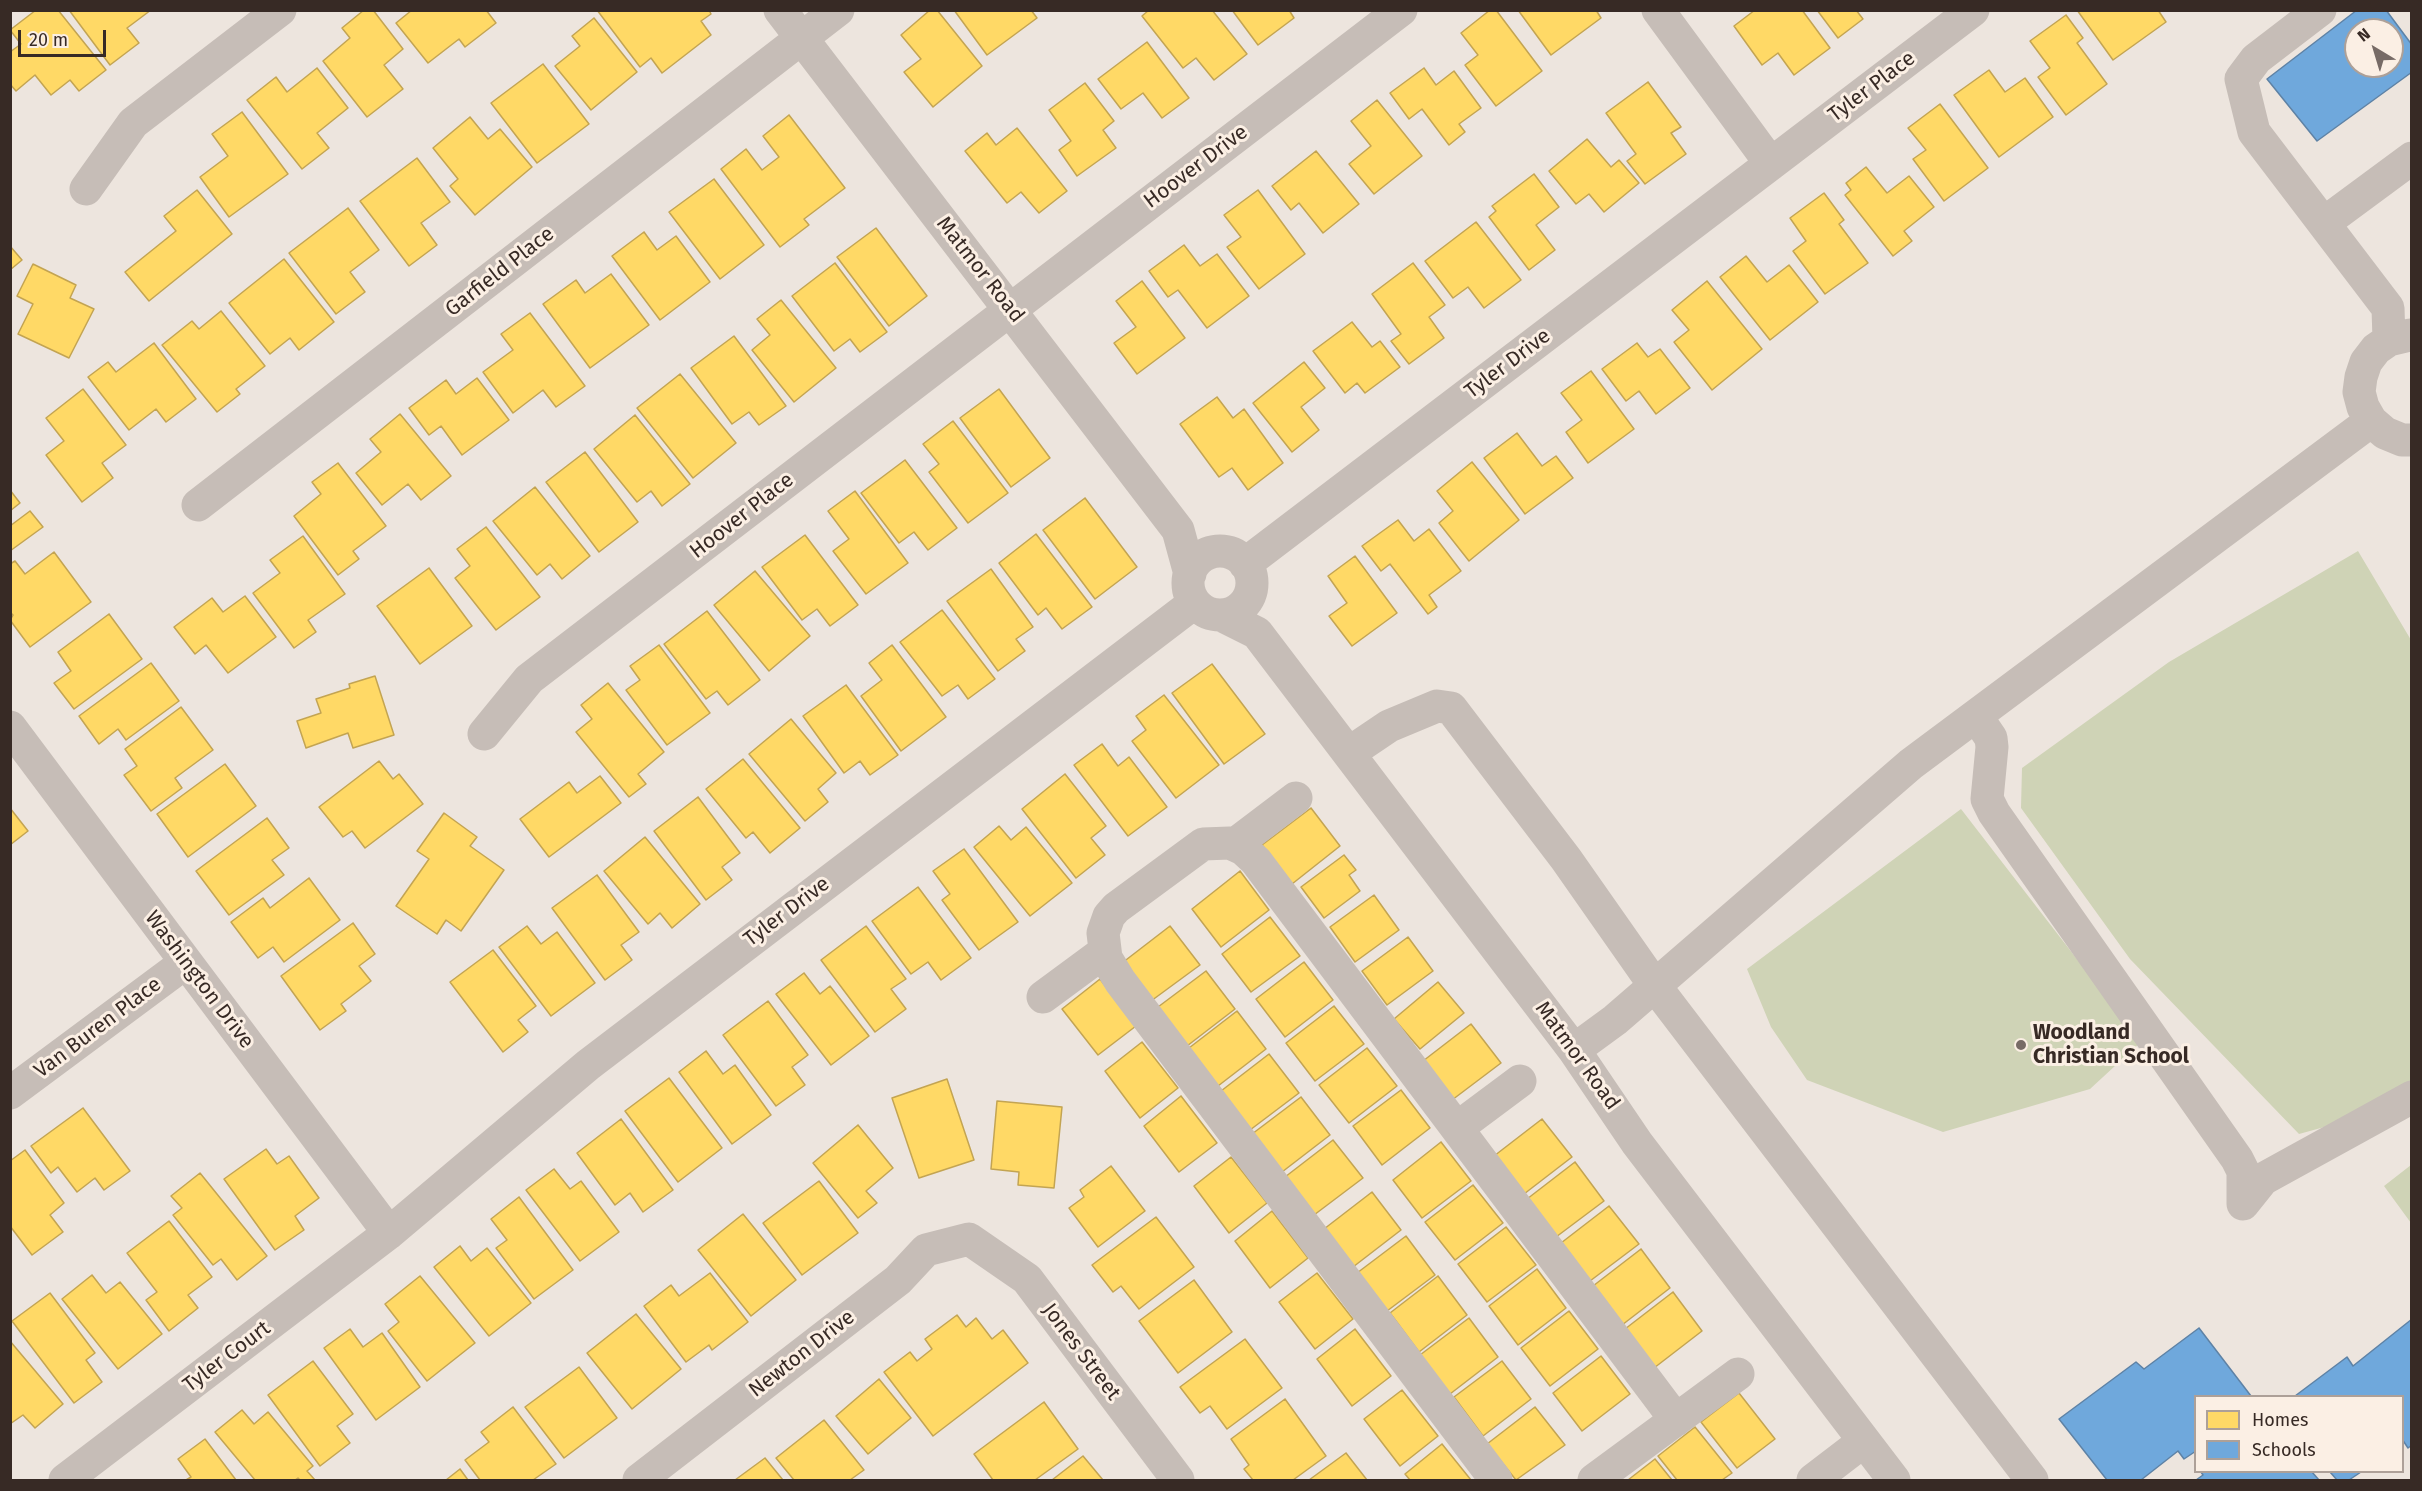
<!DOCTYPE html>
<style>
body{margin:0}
#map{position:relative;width:2422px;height:1491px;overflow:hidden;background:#ede5de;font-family:"Fira Sans",sans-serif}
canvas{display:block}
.frame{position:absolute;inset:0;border:12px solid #372a25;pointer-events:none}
.legend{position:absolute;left:2194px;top:1395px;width:210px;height:78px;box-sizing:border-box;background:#fbefe4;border:2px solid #ada098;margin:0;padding:8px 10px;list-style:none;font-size:18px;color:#372a25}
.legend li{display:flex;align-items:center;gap:12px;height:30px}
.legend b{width:30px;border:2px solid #ada098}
.north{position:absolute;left:2344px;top:18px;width:60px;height:60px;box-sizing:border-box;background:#fbefe4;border:2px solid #ada098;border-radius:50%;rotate:322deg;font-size:16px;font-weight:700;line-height:24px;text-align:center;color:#372a25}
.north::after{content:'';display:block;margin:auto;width:21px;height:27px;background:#776b66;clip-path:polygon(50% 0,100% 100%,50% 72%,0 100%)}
.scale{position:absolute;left:18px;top:30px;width:88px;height:27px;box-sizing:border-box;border:3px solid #372a25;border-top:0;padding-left:8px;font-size:18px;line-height:21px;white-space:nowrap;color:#372a25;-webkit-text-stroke:4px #fbefe4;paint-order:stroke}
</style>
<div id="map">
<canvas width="2422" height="1491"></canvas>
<div class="frame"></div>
<ul class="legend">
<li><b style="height:16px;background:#ffd966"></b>Homes</li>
<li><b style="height:16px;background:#6fa8dc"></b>Schools</li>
</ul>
<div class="north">N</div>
<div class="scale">20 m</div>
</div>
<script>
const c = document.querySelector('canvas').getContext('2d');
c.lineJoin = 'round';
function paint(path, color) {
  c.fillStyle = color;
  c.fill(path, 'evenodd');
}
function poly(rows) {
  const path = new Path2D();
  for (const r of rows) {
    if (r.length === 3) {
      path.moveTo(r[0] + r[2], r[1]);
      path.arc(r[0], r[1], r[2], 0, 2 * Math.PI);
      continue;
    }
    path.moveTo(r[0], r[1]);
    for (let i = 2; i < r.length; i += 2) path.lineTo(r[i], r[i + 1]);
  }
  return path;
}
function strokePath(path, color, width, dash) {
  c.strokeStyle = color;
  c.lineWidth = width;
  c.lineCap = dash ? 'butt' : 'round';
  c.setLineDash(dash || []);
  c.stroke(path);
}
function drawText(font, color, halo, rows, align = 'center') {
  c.font = font + ' "Fira Sans",sans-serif';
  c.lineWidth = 6;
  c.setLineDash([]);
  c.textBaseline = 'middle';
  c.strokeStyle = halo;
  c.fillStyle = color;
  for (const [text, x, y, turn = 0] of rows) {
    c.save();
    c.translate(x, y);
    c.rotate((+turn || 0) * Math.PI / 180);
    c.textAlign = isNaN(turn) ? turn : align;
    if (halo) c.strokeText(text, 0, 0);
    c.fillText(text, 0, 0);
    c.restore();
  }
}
const green = poly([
 [2358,551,2411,640,2411,1082,2328,1126,2299,1134,2130,959,2021,808,2022,768,2169,662],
 [1961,809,2141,1042,2090,1089,1943,1132,1807,1080,1771,1027,1747,969],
 [2411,1165,2411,1223,2384,1186]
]);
const homes = poly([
 [36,10,58,10,106,70,79,91,70,80,51,95,35,75,16,91,10,84,10,52,21,44,10,30,36,10],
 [69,10,151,10,127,28,139,43,110,65,69,10],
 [364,10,373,10,403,49,384,65,403,89,367,117,323,61,350,38,342,28,364,10],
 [412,10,486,10,496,23,465,47,459,39,428,63,396,23,412,10],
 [597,10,709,10,711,14,701,21,711,35,662,73,651,58,640,67,597,10],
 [930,10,937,10,982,66,933,107,904,72,921,59,901,35,930,10],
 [954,10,1031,10,1037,18,987,55,954,10],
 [1149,10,1212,10,1247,54,1214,80,1196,58,1183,68,1142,16,1149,10],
 [1232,10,1289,10,1294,18,1258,45,1232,10],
 [1490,10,1496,10,1542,71,1496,106,1465,65,1478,55,1461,33,1490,10],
 [1518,10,1596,10,1601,18,1551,55,1518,10],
 [1755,10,1802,10,1830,48,1794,75,1778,53,1762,65,1734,26,1755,10],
 [1817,10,1856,10,1863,19,1838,38,1817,10],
 [2077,10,2158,10,2166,22,2113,60,2077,10],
 [2066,15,2083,38,2077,43,2107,84,2066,115,2038,77,2050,68,2030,41,2066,15],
 [594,18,637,72,591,110,555,66,580,46,572,36,594,18],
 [1147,42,1189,98,1162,118,1143,93,1121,109,1098,79,1147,42],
 [543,64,589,124,537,163,491,103,543,64],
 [317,68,348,108,317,133,329,148,302,169,247,100,276,77,287,92,317,68],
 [1424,68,1436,85,1454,71,1481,108,1459,124,1465,132,1449,145,1422,109,1409,119,1390,93,1424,68],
 [1989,70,2005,92,2025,78,2053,117,1999,157,1954,95,1989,70],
 [1648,82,1681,127,1671,133,1686,154,1645,184,1627,161,1636,154,1606,113,1648,82],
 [1085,83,1114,121,1103,130,1116,148,1077,176,1059,150,1071,141,1049,110,1085,83],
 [1377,100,1422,156,1374,194,1349,164,1371,146,1351,121,1377,100],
 [1940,104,1988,168,1944,201,1913,159,1926,150,1908,128,1940,104],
 [242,112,288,174,229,217,200,177,228,156,212,134,242,112],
 [789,115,845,188,804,219,809,225,780,247,721,169,746,149,762,170,779,157,763,136,789,115],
 [470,117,488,139,500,129,532,167,475,215,450,186,458,179,433,148,470,117],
 [1017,128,1067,191,1039,213,1021,192,1007,203,965,151,987,133,996,145,1017,128],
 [1587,139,1611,167,1619,160,1639,183,1604,212,1589,194,1576,204,1549,171,1587,139],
 [1316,151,1359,204,1323,233,1299,203,1291,210,1272,186,1316,151],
 [417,158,450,202,421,223,437,245,409,266,360,201,417,158],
 [1866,167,1887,193,1909,176,1934,207,1904,231,1912,241,1893,256,1845,195,1851,190,1846,183,1866,167],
 [1534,174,1559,207,1536,225,1555,250,1529,270,1489,217,1496,211,1492,206,1534,174],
 [714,179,764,245,720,279,669,212,714,179],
 [197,190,232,234,149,301,125,272,176,231,164,216,197,190],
 [1258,190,1305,254,1259,289,1227,247,1241,237,1224,215,1258,190],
 [1824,193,1844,220,1839,224,1868,263,1825,294,1793,251,1806,241,1790,218,1824,193],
 [348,208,379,250,350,272,365,292,336,314,289,253,348,208],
 [1476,222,1521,280,1484,308,1468,287,1453,298,1425,261,1476,222],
 [876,228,927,296,889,326,837,257,876,228],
 [644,232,657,250,676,236,710,282,660,320,612,256,644,232],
 [1184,245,1200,266,1217,254,1249,296,1207,328,1178,290,1168,297,1149,271,1184,245],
 [10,246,22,260,10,270,10,246],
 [1746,256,1767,282,1789,265,1818,302,1770,340,1720,277,1746,256],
 [284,259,334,322,299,350,290,338,270,354,229,303,284,259],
 [835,263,887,332,860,352,850,339,834,351,792,296,835,263],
 [1413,263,1445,305,1429,317,1444,338,1409,364,1391,341,1401,334,1372,294,1413,263],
 [33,264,76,285,70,298,94,309,69,358,18,334,33,304,17,296,33,264],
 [611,274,649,325,590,368,543,304,576,280,585,293,611,274],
 [1142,281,1185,338,1137,374,1114,343,1136,327,1116,301,1142,281],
 [1707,281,1762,349,1712,390,1674,342,1689,330,1672,310,1707,281],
 [781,300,836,368,794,402,752,350,770,335,757,319,781,300],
 [221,311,265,366,236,389,240,394,217,412,162,345,192,321,199,329,221,311],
 [530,313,585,386,556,407,543,390,513,413,483,372,513,350,501,334,530,313],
 [1352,322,1372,347,1380,341,1400,367,1365,393,1357,383,1345,393,1313,351,1352,322],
 [734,336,786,406,759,425,749,412,732,424,691,368,734,336],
 [154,343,196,399,166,422,156,409,129,430,88,377,108,362,116,372,154,343],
 [1637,343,1648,357,1660,349,1690,388,1656,414,1639,391,1626,401,1602,369,1637,343],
 [1304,362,1325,388,1301,407,1319,430,1292,452,1253,403,1304,362],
 [1591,371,1634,429,1588,463,1566,432,1582,420,1561,393,1591,371],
 [680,374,736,443,693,478,637,408,680,374],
 [477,378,509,420,462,455,441,426,429,435,409,408,446,380,456,394,477,378],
 [83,389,126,445,102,463,113,478,82,502,46,455,64,441,46,418,83,389],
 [999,389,1050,458,1011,487,960,418,999,389],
 [1217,397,1233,418,1244,409,1283,463,1248,490,1232,468,1219,477,1180,424,1217,397],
 [400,414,451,476,421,500,408,484,382,505,356,473,381,452,370,439,400,414],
 [635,415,690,484,662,506,651,491,637,502,594,449,635,415],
 [953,421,1008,493,968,523,929,472,939,464,923,444,953,421],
 [1517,433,1542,466,1556,456,1573,478,1525,514,1484,458,1517,433],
 [585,452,638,522,599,552,546,482,585,452],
 [905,460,957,528,928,550,914,532,899,543,861,493,905,460],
 [1472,462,1519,520,1469,561,1439,523,1453,511,1437,491,1472,462],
 [338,463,386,526,353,551,359,559,338,575,294,516,321,494,312,482,338,463],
 [535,487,590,556,562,579,550,564,537,575,493,521,535,487],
 [10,490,20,503,10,511,10,490],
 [855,491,908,563,866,594,833,551,849,539,828,511,855,491],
 [1085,498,1137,567,1095,599,1043,530,1085,498],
 [30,511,43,527,10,551,10,526,30,511],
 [1398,520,1414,541,1429,529,1461,571,1429,595,1437,607,1428,614,1390,564,1381,571,1362,546,1398,520],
 [486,527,540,597,496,630,455,578,470,566,457,549,486,527],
 [1036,534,1092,607,1062,629,1046,608,1038,615,999,563,1036,534],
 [805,535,858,605,830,626,817,609,802,620,762,567,805,535],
 [303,536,345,594,308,620,316,632,294,648,253,593,280,573,270,560,303,536],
 [54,552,91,602,30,647,10,620,13,615,10,612,10,564,15,561,25,574,54,552],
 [1355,556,1397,613,1352,646,1329,616,1347,603,1328,576,1355,556],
 [429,568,472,626,420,664,377,606,429,568],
 [991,569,1033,627,1016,639,1025,651,998,671,947,601,991,569],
 [755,571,810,636,769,671,714,605,755,571],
 [245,596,276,637,228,673,206,645,195,654,174,627,212,598,223,612,245,596],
 [942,610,995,679,968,699,958,685,942,696,900,642,942,610],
 [707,611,760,680,728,705,717,691,706,699,664,644,707,611],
 [109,614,142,659,74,709,54,683,71,671,58,652,109,614],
 [659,645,710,713,667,745,626,690,640,680,630,666,659,645],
 [892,645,946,717,901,751,861,696,882,680,869,663,892,645],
 [151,663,179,701,126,740,118,729,99,744,79,716,151,663],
 [1212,664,1265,734,1224,764,1172,693,1212,664],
 [375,676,394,735,353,748,348,733,306,748,297,721,321,713,316,699,350,688,349,684,375,676],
 [608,683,664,752,638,774,646,784,629,797,576,732,592,719,581,705,608,683],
 [846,685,898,755,870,775,860,761,844,773,803,716,846,685],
 [1164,695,1219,765,1176,798,1132,741,1146,730,1136,716,1164,695],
 [181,707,213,750,175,778,182,788,151,811,124,775,137,766,125,749,181,707],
 [791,719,836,773,818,789,828,802,805,821,749,754,791,719],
 [1102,744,1118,766,1129,757,1167,807,1128,836,1074,765,1102,744],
 [743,759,800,828,770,853,753,832,746,838,706,789,743,759],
 [379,761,393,779,399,774,423,804,365,848,352,831,343,837,319,807,379,761],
 [225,764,256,806,188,857,157,814,225,764],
 [1065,774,1106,826,1091,838,1105,855,1076,878,1022,809,1065,774],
 [600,776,621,803,549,857,520,819,569,782,577,793,600,776],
 [698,797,740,853,722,867,732,880,706,900,654,831,698,797],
 [10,808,28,831,10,845,10,808],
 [1311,808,1340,846,1292,884,1262,845,1311,808],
 [444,813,477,837,470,846,504,870,461,931,446,920,437,934,396,906,429,859,417,851,444,813],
 [267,818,289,848,272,860,284,875,229,915,196,871,267,818],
 [999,826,1011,840,1026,827,1072,883,1030,916,974,847,999,826],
 [645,837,700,904,672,928,660,913,648,924,604,871,645,837],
 [964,849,1018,922,979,950,942,900,950,894,933,871,964,849],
 [1344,855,1356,870,1349,875,1360,891,1324,918,1301,887,1344,855],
 [1240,871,1269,910,1221,947,1192,909,1240,871],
 [597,875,639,932,621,945,632,960,605,980,552,908,597,875],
 [309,878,340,920,284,962,273,947,258,958,231,922,263,898,270,908,309,878],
 [918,887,971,958,941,980,928,962,911,974,872,921,918,887],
 [1374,895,1399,930,1355,962,1330,927,1374,895],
 [1270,917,1300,956,1251,992,1222,954,1270,917],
 [353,923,375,954,359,966,371,981,341,1004,346,1011,320,1030,281,976,353,923],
 [527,926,541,944,557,932,595,983,551,1016,499,947,527,926],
 [866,926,906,979,891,989,906,1009,875,1032,821,960,866,926],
 [1170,926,1200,965,1151,1001,1122,963,1170,926],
 [1408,937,1433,971,1387,1005,1362,971,1408,937],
 [493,950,536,1006,518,1020,528,1032,503,1052,450,982,493,950],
 [1304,962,1333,1000,1285,1037,1256,999,1304,962],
 [1206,971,1235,1009,1187,1046,1158,1007,1206,971],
 [804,973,820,994,830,986,869,1036,831,1065,776,994,804,973],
 [1100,979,1136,1026,1098,1055,1062,1009,1100,979],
 [1438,982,1464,1013,1420,1049,1394,1019,1438,982],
 [768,1001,808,1055,792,1067,805,1085,776,1106,723,1035,768,1001],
 [1334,1006,1364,1044,1315,1081,1286,1043,1334,1006],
 [1237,1011,1266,1049,1218,1086,1189,1048,1237,1011],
 [1471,1024,1501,1063,1452,1100,1423,1061,1471,1024],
 [1142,1042,1178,1088,1140,1118,1105,1071,1142,1042],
 [1367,1048,1397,1086,1349,1123,1319,1085,1367,1048],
 [706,1051,723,1074,735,1065,771,1115,732,1144,679,1072,706,1051],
 [1269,1054,1299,1093,1250,1130,1221,1091,1269,1054],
 [669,1078,722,1148,678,1182,625,1111,669,1078],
 [947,1079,974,1160,919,1178,892,1098,947,1079],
 [1401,1090,1430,1128,1382,1165,1353,1126,1401,1090],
 [1181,1096,1217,1143,1179,1172,1144,1126,1181,1096],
 [1301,1097,1330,1135,1282,1172,1252,1134,1301,1097],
 [997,1101,1062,1107,1054,1188,1018,1185,1019,1172,991,1169,997,1101],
 [83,1108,130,1171,104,1190,95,1178,77,1192,58,1167,51,1173,31,1146,83,1108],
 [621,1119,673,1190,643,1212,630,1193,615,1205,577,1153,621,1119],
 [1542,1119,1572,1157,1524,1194,1494,1156,1542,1119],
 [858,1125,893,1168,866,1191,877,1203,858,1218,813,1163,858,1125],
 [1333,1140,1363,1178,1314,1215,1285,1177,1333,1140],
 [1441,1142,1471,1181,1422,1218,1393,1180,1441,1142],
 [266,1149,277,1164,289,1156,319,1198,295,1216,304,1230,275,1250,224,1179,266,1149],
 [25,1150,64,1203,50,1215,63,1232,32,1255,10,1226,10,1161,25,1150],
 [1231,1157,1267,1203,1229,1233,1194,1186,1231,1157],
 [1575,1162,1604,1201,1556,1237,1527,1199,1575,1162],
 [1111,1166,1145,1211,1098,1247,1069,1208,1084,1197,1080,1190,1111,1166],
 [554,1169,570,1189,581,1181,619,1232,580,1261,526,1190,554,1169],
 [200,1173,267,1256,237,1280,221,1259,213,1265,173,1215,182,1208,171,1196,200,1173],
 [819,1181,858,1233,802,1275,763,1223,819,1181],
 [1473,1185,1503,1223,1455,1260,1425,1222,1473,1185],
 [1372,1192,1401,1230,1353,1267,1324,1229,1372,1192],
 [519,1197,573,1270,534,1299,496,1248,507,1240,491,1219,519,1197],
 [1609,1206,1639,1244,1590,1281,1561,1243,1609,1206],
 [1272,1211,1308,1258,1270,1288,1235,1241,1272,1211],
 [743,1214,796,1280,751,1316,698,1250,743,1214],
 [1156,1217,1194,1267,1139,1309,1121,1286,1113,1292,1092,1265,1156,1217],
 [169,1221,212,1277,188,1295,198,1308,169,1331,146,1300,157,1292,127,1253,169,1221],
 [1506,1227,1536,1265,1487,1302,1458,1264,1506,1227],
 [1406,1236,1435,1275,1387,1311,1357,1273,1406,1236],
 [460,1246,471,1261,487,1248,531,1303,489,1336,434,1267,460,1246],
 [1641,1249,1670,1288,1622,1325,1593,1286,1641,1249],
 [1537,1269,1566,1308,1518,1345,1489,1306,1537,1269],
 [710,1273,748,1322,712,1350,709,1345,686,1362,644,1306,671,1285,679,1296,710,1273],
 [1317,1273,1353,1319,1315,1349,1279,1302,1317,1273],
 [92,1275,106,1293,120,1282,162,1334,118,1369,62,1299,92,1275],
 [420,1276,475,1343,427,1381,388,1331,399,1322,385,1304,420,1276],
 [1438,1276,1467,1315,1419,1352,1390,1313,1438,1276],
 [1194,1280,1232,1332,1178,1373,1139,1321,1194,1280],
 [1673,1292,1702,1331,1654,1368,1625,1329,1673,1292],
 [50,1293,95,1353,86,1360,102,1382,74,1403,12,1321,50,1293],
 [1569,1311,1598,1349,1550,1386,1521,1348,1569,1311],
 [636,1314,681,1369,632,1409,587,1353,636,1314],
 [957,1315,966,1327,976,1318,992,1339,1003,1330,1028,1363,933,1436,884,1372,910,1352,917,1361,932,1349,925,1339,957,1315],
 [1469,1318,1498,1357,1450,1394,1420,1355,1469,1318],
 [350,1329,363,1347,382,1333,420,1387,376,1420,324,1348,350,1329],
 [1355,1329,1391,1376,1352,1406,1317,1359,1355,1329],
 [1245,1339,1282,1388,1227,1429,1210,1406,1200,1413,1180,1387,1245,1339],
 [10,1341,63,1404,35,1428,23,1415,10,1424,10,1341],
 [1601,1356,1630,1394,1582,1431,1553,1393,1601,1356],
 [313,1361,353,1414,337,1426,350,1443,320,1466,268,1395,313,1361],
 [1502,1361,1531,1399,1483,1436,1454,1397,1502,1361],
 [579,1367,617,1418,564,1458,525,1407,579,1367],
 [879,1379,911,1418,868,1454,836,1416,879,1379],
 [1402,1390,1438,1436,1400,1466,1364,1419,1402,1390],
 [1739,1393,1775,1439,1737,1468,1701,1422,1739,1393],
 [1285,1399,1326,1456,1293,1480,1253,1480,1244,1469,1249,1465,1231,1439,1285,1399],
 [1044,1402,1078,1449,1035,1480,993,1480,974,1454,1044,1402],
 [513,1407,556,1464,533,1480,480,1480,465,1460,489,1442,481,1432,513,1407],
 [1535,1407,1565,1445,1516,1480,1487,1444,1535,1407],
 [242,1410,254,1424,268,1412,313,1466,307,1471,315,1480,300,1480,298,1478,295,1480,255,1480,215,1432,242,1410],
 [824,1420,864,1470,850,1480,794,1480,776,1458,824,1420],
 [1695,1427,1732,1473,1722,1480,1677,1480,1658,1456,1695,1427],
 [205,1439,236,1480,186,1480,191,1477,178,1459,205,1439],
 [1442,1444,1471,1480,1410,1480,1405,1474,1442,1444],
 [1346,1453,1367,1480,1309,1480,1346,1453],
 [1083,1456,1103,1480,1052,1480,1083,1456],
 [765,1458,783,1480,735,1480,765,1458],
 [1655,1459,1672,1480,1628,1480,1655,1459],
 [460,1469,468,1480,446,1480,460,1469]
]);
const schools = poly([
 [2357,10,2386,10,2412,45,2412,72,2317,141,2267,79,2357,10],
 [2356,30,2392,30,2392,66,2356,66,2356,30],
 [2412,1319,2412,1445,2408,1448,2402,1439,2402,1396,2295,1396,2347,1357,2353,1366,2412,1319],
 [2199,1328,2251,1396,2196,1396,2196,1451,2184,1459,2178,1451,2141,1480,2107,1480,2059,1419,2136,1362,2144,1369,2199,1328],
 [2201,1472,2312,1472,2319,1480,2196,1480,2203,1475,2201,1472],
 [2330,1472,2361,1472,2349,1480,2337,1480,2330,1472]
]);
const minor = poly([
 [780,10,1178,530,1190,574],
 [1658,10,1771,164],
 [2320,10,2256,59,2241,79,2254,132,2388,308,2389,340],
 [86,189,133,123,280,10],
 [2324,223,2412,158],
 [2410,335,2389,340,2376,349,2366,362,2361,377,2359,392,2363,407,2371,421,2385,433,2402,440,2412,440],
 [198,505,838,10],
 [1220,583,32],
 [1245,564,1973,10],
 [1221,615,1257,633,1574,1050,1637,1143,1894,1480],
 [1976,716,1991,738,1992,747,1987,799,1994,813,2237,1159,2243,1171,2243,1204,2263,1179,2412,1097],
 [10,727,389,1233],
 [484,734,529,679,1401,10],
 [1349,753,1389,726,1437,706,1451,708,1566,859,1655,986,2032,1480],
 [1234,845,1296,798],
 [1043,997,1104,952],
 [1574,1050,1615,1020,1911,764,2371,421],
 [10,1093,185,963],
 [1457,1128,1520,1081],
 [65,1480,389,1233,588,1065,1194,603],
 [639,1480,898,1280,926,1250,969,1239,1027,1279,1178,1480],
 [1496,1480,1120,981,1106,958,1103,933,1109,916,1116,908,1203,844,1230,843,1243,849,1256,861,1676,1420],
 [1594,1480,1738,1374],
 [1813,1480,1864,1441]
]);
const markers = [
 [2021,1045,6,"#776b66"]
];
const streetNames = [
 ["Tyler Place",1872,87,-37],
 ["Hoover Drive",1196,167,-37],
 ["Matmor Road",980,270,52],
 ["Garfield Place",500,272,-38],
 ["Tyler Drive",1508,364,-37],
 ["Hoover Place",742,516,-38],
 ["Tyler Drive",787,912,-37],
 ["Washington Drive",199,980,53],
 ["Van Buren Place",98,1028,-37],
 ["Matmor Road",1577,1056,54],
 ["Jones Street",1081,1352,53],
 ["Newton Drive",802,1354,-38],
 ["Tyler Court",227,1357,-37]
];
const poiNames = [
 ["Woodland",2033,1033],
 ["Christian School",2033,1057]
];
paint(green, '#cfd3b6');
paint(homes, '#ffd966');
strokePath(homes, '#c3a452', 1.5);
paint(schools, '#6fa8dc');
strokePath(schools, '#5e82a5', 1.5);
strokePath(minor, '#c6bdb7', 33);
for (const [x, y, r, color] of markers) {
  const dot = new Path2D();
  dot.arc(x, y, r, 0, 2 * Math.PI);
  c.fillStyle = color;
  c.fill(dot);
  strokePath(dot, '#fbefe4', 2);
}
drawText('21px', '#372a25', '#fbefe4', streetNames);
drawText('bold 21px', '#372a25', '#fbefe4', poiNames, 'left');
</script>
